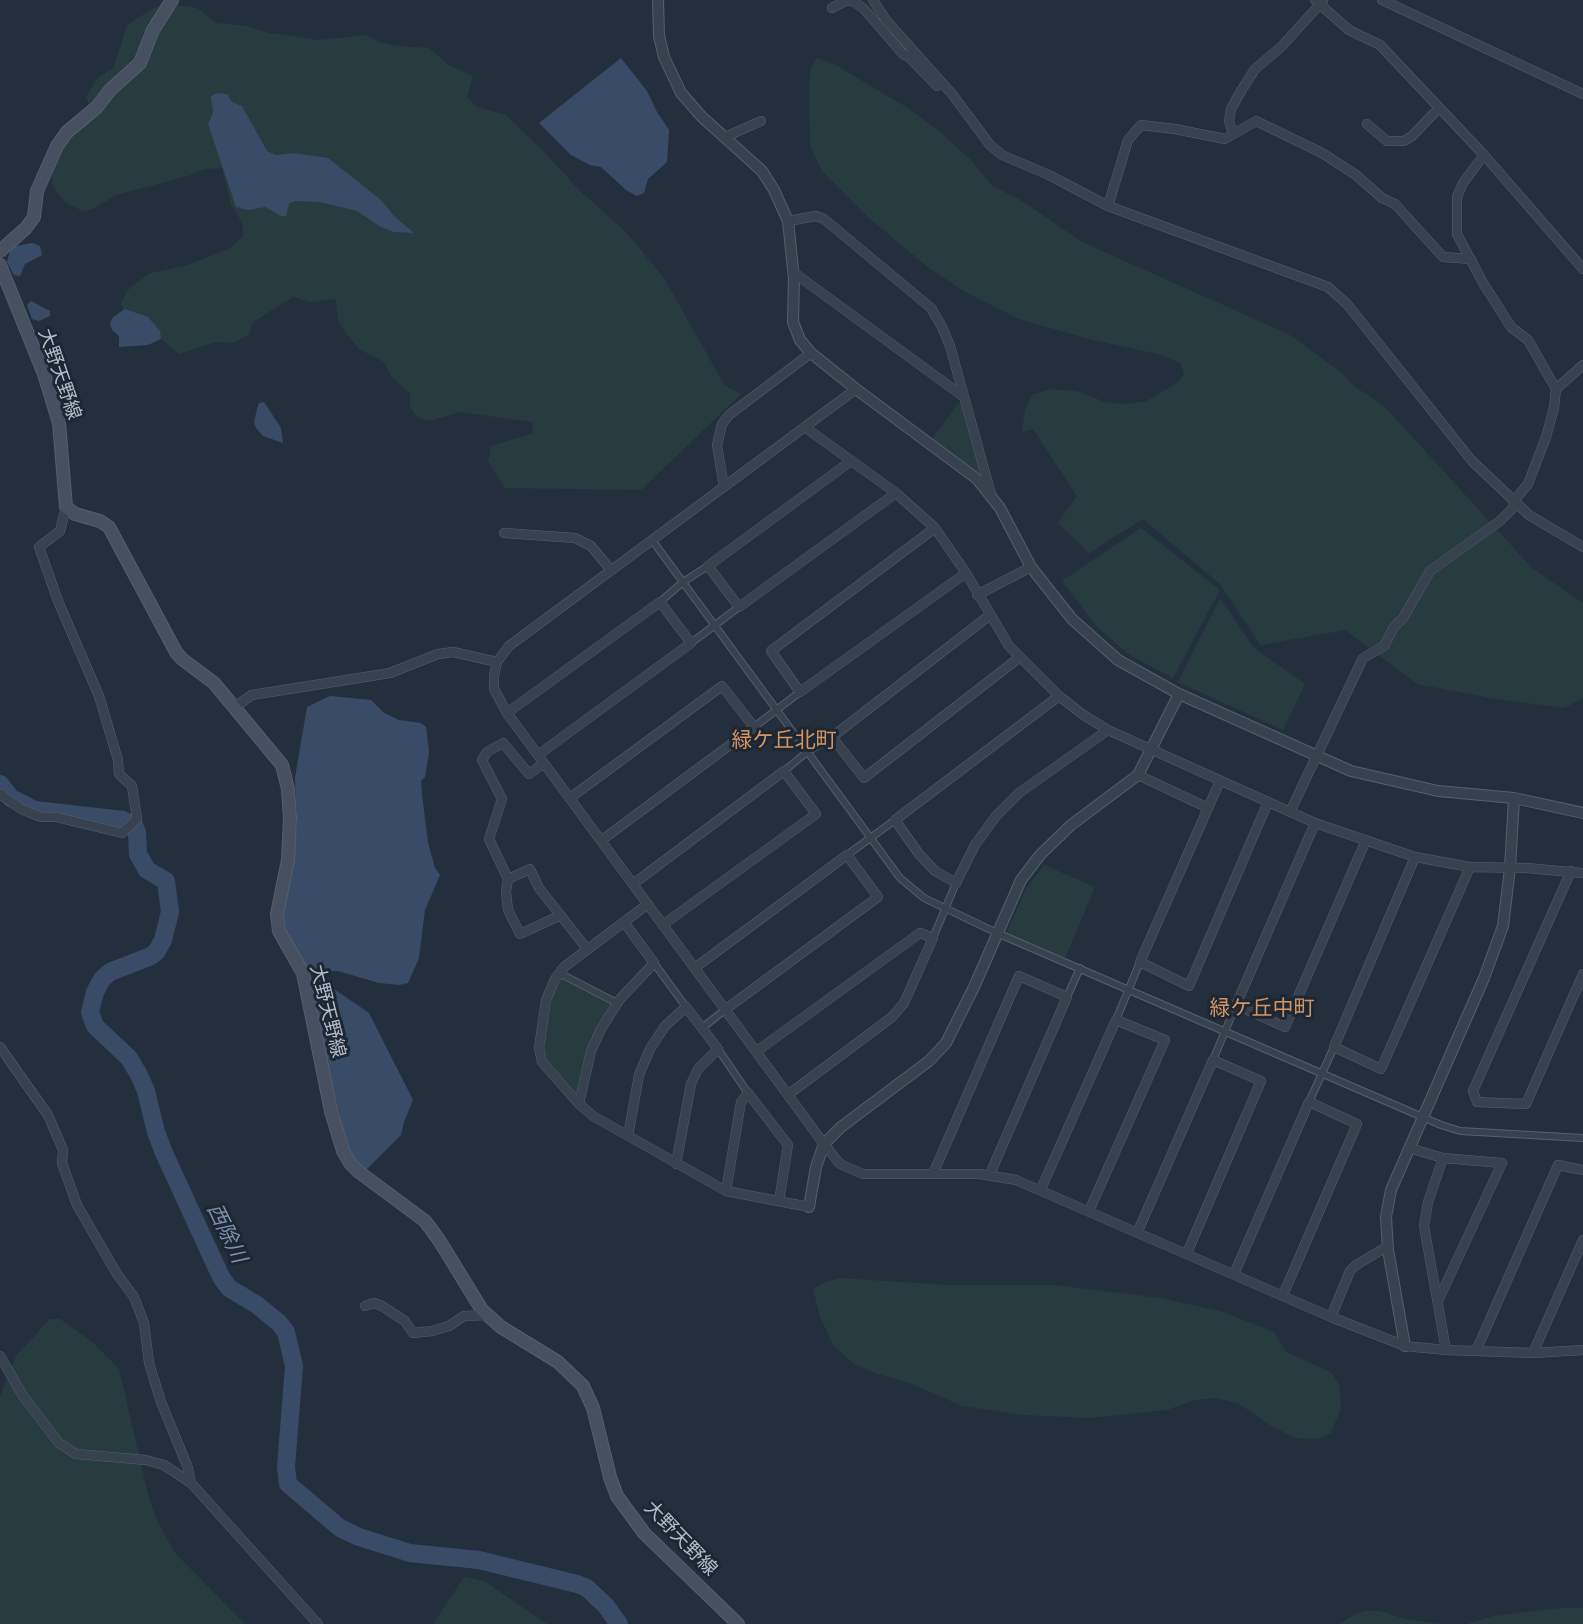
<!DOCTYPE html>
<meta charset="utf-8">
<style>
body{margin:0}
canvas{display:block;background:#242f3e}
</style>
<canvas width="1583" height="1624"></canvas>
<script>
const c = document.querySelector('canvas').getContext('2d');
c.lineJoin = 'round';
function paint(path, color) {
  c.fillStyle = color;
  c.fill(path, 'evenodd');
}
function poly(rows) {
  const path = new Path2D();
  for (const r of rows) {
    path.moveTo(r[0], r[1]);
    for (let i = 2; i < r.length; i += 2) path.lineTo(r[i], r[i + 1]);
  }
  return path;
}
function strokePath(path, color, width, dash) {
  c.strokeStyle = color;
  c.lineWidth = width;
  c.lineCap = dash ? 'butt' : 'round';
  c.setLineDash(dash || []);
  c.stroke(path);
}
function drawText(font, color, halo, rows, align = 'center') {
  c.font = font + ' Ubuntu,"Noto Sans JP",sans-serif';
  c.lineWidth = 6;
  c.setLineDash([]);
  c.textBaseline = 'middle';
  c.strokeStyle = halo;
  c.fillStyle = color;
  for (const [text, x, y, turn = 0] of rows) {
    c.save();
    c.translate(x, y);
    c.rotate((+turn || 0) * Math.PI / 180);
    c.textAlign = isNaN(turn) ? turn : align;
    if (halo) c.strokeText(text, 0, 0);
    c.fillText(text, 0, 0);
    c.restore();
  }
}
const green = poly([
 [166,4,197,8,216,23,246,26,270,33,318,40,367,35,379,42,397,46,429,48,450,66,473,76,467,97,477,107,506,115,542,150,582,193,625,231,664,278,725,386,741,394,641,490,505,488,488,461,491,446,532,434,533,422,460,412,429,421,417,417,410,407,410,394,392,377,384,362,359,349,345,332,338,320,336,299,311,302,293,297,253,322,249,334,234,343,215,342,180,354,163,341,148,318,124,312,121,302,129,289,150,273,185,266,229,249,244,235,242,222,231,205,222,168,204,169,191,175,116,195,93,209,83,211,66,203,53,187,51,167,63,143,90,107,86,97,97,79,114,67,127,25,152,9],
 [817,58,834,64,906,107,938,130,973,162,992,186,1019,199,1082,242,1288,334,1341,372,1354,386,1384,406,1532,568,1583,603,1583,698,1564,708,1496,699,1417,684,1345,630,1261,645,1220,584,1143,519,1089,553,1058,523,1077,496,1033,429,1022,432,1025,410,1032,395,1050,389,1077,391,1107,403,1128,404,1147,401,1177,383,1184,374,1180,363,1158,354,1097,341,1019,319,967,293,928,267,870,219,822,171,810,146,809,81,811,67],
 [958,403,963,406,981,468,977,474,931,441],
 [1141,528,1220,590,1173,678,1130,655,1097,627,1062,581],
 [1220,598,1254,648,1305,684,1283,730,1178,682],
 [1044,865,1095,887,1065,958,1006,934,1026,889],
 [559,977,615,1005,600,1028,578,1100,543,1061,540,1047,548,1000],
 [840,1278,946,1285,1054,1285,1161,1298,1223,1312,1274,1332,1286,1352,1330,1372,1339,1383,1341,1408,1331,1433,1317,1439,1295,1438,1270,1425,1238,1403,1215,1398,1194,1400,1167,1410,1090,1418,1022,1415,962,1406,910,1383,878,1374,854,1364,833,1345,820,1316,813,1289,825,1282],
 [50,1319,60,1319,92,1342,119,1369,148,1494,156,1518,174,1552,245,1624,0,1624,0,1397,16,1356],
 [464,1577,484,1581,547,1624,433,1624],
 [1561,1608,1583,1608,1583,1624,1467,1624,1493,1616],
 [1365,1611,1380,1611,1405,1619,1442,1624,1340,1624,1355,1614]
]);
const water = poly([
 [621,58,647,91,657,112,669,130,667,162,648,179,644,193,637,196,626,190,601,167,590,165,571,155,539,123],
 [217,93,227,94,232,102,242,106,267,151,276,155,293,153,328,158,381,200,396,218,414,233,394,232,381,227,357,211,320,202,295,201,289,204,286,216,281,216,265,207,248,210,236,207,208,124,213,113,211,96],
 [32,243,40,246,42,255,25,264,20,276,14,275,7,262,11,247],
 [31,301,50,311,50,316,39,321,32,319,27,305],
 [125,309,148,317,160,331,161,339,148,345,119,347,119,336,112,330,110,323,113,317],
 [264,402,281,428,283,443,263,436,256,428,254,422,257,409,259,403],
 [330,696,371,700,384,713,399,720,421,723,426,727,429,752,425,777,421,781,422,794,428,843,435,868,440,875,425,910,419,958,408,983,399,985,379,983,338,971,307,972,283,927,282,907,297,824,295,778,307,707],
 [318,978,369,1013,413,1100,404,1122,401,1135,364,1172,347,1150,309,979]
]);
const river = poly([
 [0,784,11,798,35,810,123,820,134,825,137,833,138,854,147,870,166,881,170,912,163,940,157,951,151,956,110,972,102,979,95,992,90,1012,95,1026,129,1058,139,1075,146,1091,156,1132,164,1153,221,1277,229,1288,257,1305,279,1323,286,1332,294,1366,286,1467,288,1484,340,1528,359,1537,410,1553,479,1560,577,1584,587,1588,606,1606,619,1624]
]);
const pedestrian = poly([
 [652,540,900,878,924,898,997,933,1441,1125,1460,1131,1583,1138],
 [660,602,683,582,708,566],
 [691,643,739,607],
 [754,727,800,692],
 [784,771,807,752,832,737],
 [847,855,895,820],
 [933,938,956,883],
 [654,963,686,1007],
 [559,973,617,1003],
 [1067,997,1080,968],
 [1116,1020,1140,962],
 [702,1028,726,1009],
 [718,1049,748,1093],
 [1213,1060,1236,1005],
 [1309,1102,1334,1047]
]);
const minor = poly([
 [873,0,886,20,952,94,990,145,1002,155,1049,175,1108,206,1328,287,1347,304,1472,461,1529,515,1583,547],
 [1315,0,1349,30,1380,45,1484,155,1583,269],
 [1382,0,1583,94],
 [832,8,845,1,853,1,864,9,903,54,909,57,937,86],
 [1367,124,1387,141,1404,141,1412,136,1439,108],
 [1233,133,1229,121,1231,109,1241,91,1255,69,1281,47,1323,1],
 [725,137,761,121],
 [1484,155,1463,183,1457,197,1457,234,1483,283,1511,327,1528,340,1556,389,1554,408,1546,437,1528,484,1513,502],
 [1108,206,1128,140,1141,125,1175,129,1225,139,1256,121,1322,153,1356,175,1382,198,1395,204,1443,257,1471,259],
 [788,221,816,216,824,219,931,308,942,327,950,346,991,494],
 [793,272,964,397],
 [856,389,509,646,497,662,494,676,494,689,507,713,824,1144,840,1164,863,1174,980,1174,1016,1180,1331,1317,1405,1346,1446,1350,1533,1353,1583,1350],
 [1556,389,1583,365],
 [806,428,896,493,935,528,966,573,1009,646,1059,696,1082,714,1108,730,1315,823,1415,857,1470,867,1526,868,1583,873],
 [851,461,708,566,739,607,896,493],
 [724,487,717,445,722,424,729,415,811,353],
 [935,528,771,651,800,692,966,573],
 [504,533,575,538,591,546,610,569],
 [977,595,1031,567],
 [990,615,832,737,864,778,1020,657],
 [1059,696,895,820,919,854,935,871,956,883,975,845,996,816,1019,793,1108,730],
 [233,708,252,695,390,673,438,654,453,652,497,662],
 [507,713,660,602,691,643,538,755],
 [544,763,529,774,503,743,487,752,482,760,502,799,489,839,508,879,530,869,539,888,587,949],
 [1138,775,1208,808],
 [1220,781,1140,962,1189,986,1268,802],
 [0,794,21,809,41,817,56,817,122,833,137,819,132,786,119,774,118,760,99,696,58,601,39,547,60,531,66,507],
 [570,798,722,686,754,727,602,840],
 [1290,812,1363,658,1384,646,1394,627,1403,618,1430,571,1500,521,1517,504],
 [1315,823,1236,1005,1285,1027,1366,840],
 [1415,857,1334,1047,1381,1069,1470,867],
 [1571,871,1473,1091,1477,1102,1526,1104,1583,974],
 [508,879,506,892,508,910,520,934,559,916],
 [633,884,784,771,816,814,664,924],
 [648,904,564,967,555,979,546,1000,539,1048,542,1062,579,1104,593,1116,726,1191,809,1207],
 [696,967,847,855,878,897,726,1009],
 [0,1047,48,1115,63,1150,62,1163,77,1205,117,1274,134,1297,144,1323,149,1363,161,1402,188,1468,191,1483],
 [757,1051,920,933,933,938,904,1003,892,1017,789,1094],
 [579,1104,591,1051,601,1029,620,999,654,963,624,922],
 [628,1136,639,1075,650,1049,665,1026,686,1007,718,1049,698,1069,691,1084,676,1164],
 [1409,1148,1443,1158,1502,1163,1438,1301],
 [1443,1158,1428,1202,1424,1226,1446,1350],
 [933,1174,1019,976,1067,997,990,1174],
 [1041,1189,1116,1020,1165,1040,1089,1211],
 [726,1191,741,1102,748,1093,788,1145,779,1201],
 [1138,1231,1213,1060,1261,1081,1187,1253],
 [1234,1274,1309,1102,1357,1124,1283,1295],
 [365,1306,374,1303,382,1306,405,1321,413,1333,432,1331,449,1326,464,1316,487,1315],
 [1331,1317,1350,1271,1356,1265,1388,1246],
 [1476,1351,1558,1165,1583,1170],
 [1533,1353,1583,1240],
 [0,1356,23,1396,59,1443,76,1454,146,1460,164,1465,191,1483,318,1624]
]);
const tertiary = poly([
 [658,0,659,36,664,57,681,93,702,117,762,171,774,190,788,221,794,279,793,322,800,340,811,353,856,389,977,479,1000,508,1031,567,1072,619,1118,660,1179,694,1351,771,1438,791,1514,798,1583,813],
 [809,1207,816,1167,824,1144,841,1127,929,1061,946,1043,974,987,1021,880,1040,855,1071,825,1138,775,1179,694],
 [1405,1346,1388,1250,1386,1217,1391,1190,1484,978,1503,926,1510,868,1514,798]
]);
const secondary = poly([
 [0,251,26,228,34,217,37,191,57,146,67,132,97,107,110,90,140,63,153,30,172,0],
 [0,265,44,374,59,423,66,507,75,514,100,521,109,527,176,652,182,659,214,683,282,765,288,789,290,818,288,860,277,914,279,931,303,973,331,1111,343,1151,350,1163,359,1172,425,1221,439,1240,482,1310,501,1327,558,1362,583,1386,593,1408,610,1477,617,1496,644,1533,738,1624]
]);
const streetNames = [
 ["大野天野線",60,374,71],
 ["大野天野線",328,1011,76],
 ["大野天野線",681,1538,46]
];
const neighbourhoodNames = [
 ["緑ケ丘北町",784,740],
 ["緑ケ丘中町",1262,1008]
];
const waterNames = [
 ["西除川",227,1233,64]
];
paint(green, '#263c3f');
paint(water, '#394c67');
strokePath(river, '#394c67', 18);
strokePath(pedestrian, '#565f6c', 8);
strokePath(minor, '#565f6c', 10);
strokePath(tertiary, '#565f6c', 12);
strokePath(secondary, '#565f6c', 14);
strokePath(pedestrian, '#38414e', 6);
strokePath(minor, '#38414e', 9);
strokePath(tertiary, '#38414e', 10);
strokePath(secondary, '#465061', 12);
drawText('19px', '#b4bcc9', '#1d2633', streetNames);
drawText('21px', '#d59563', '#1d2633', neighbourhoodNames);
drawText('italic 21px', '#7c92b1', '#1d2633', waterNames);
</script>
